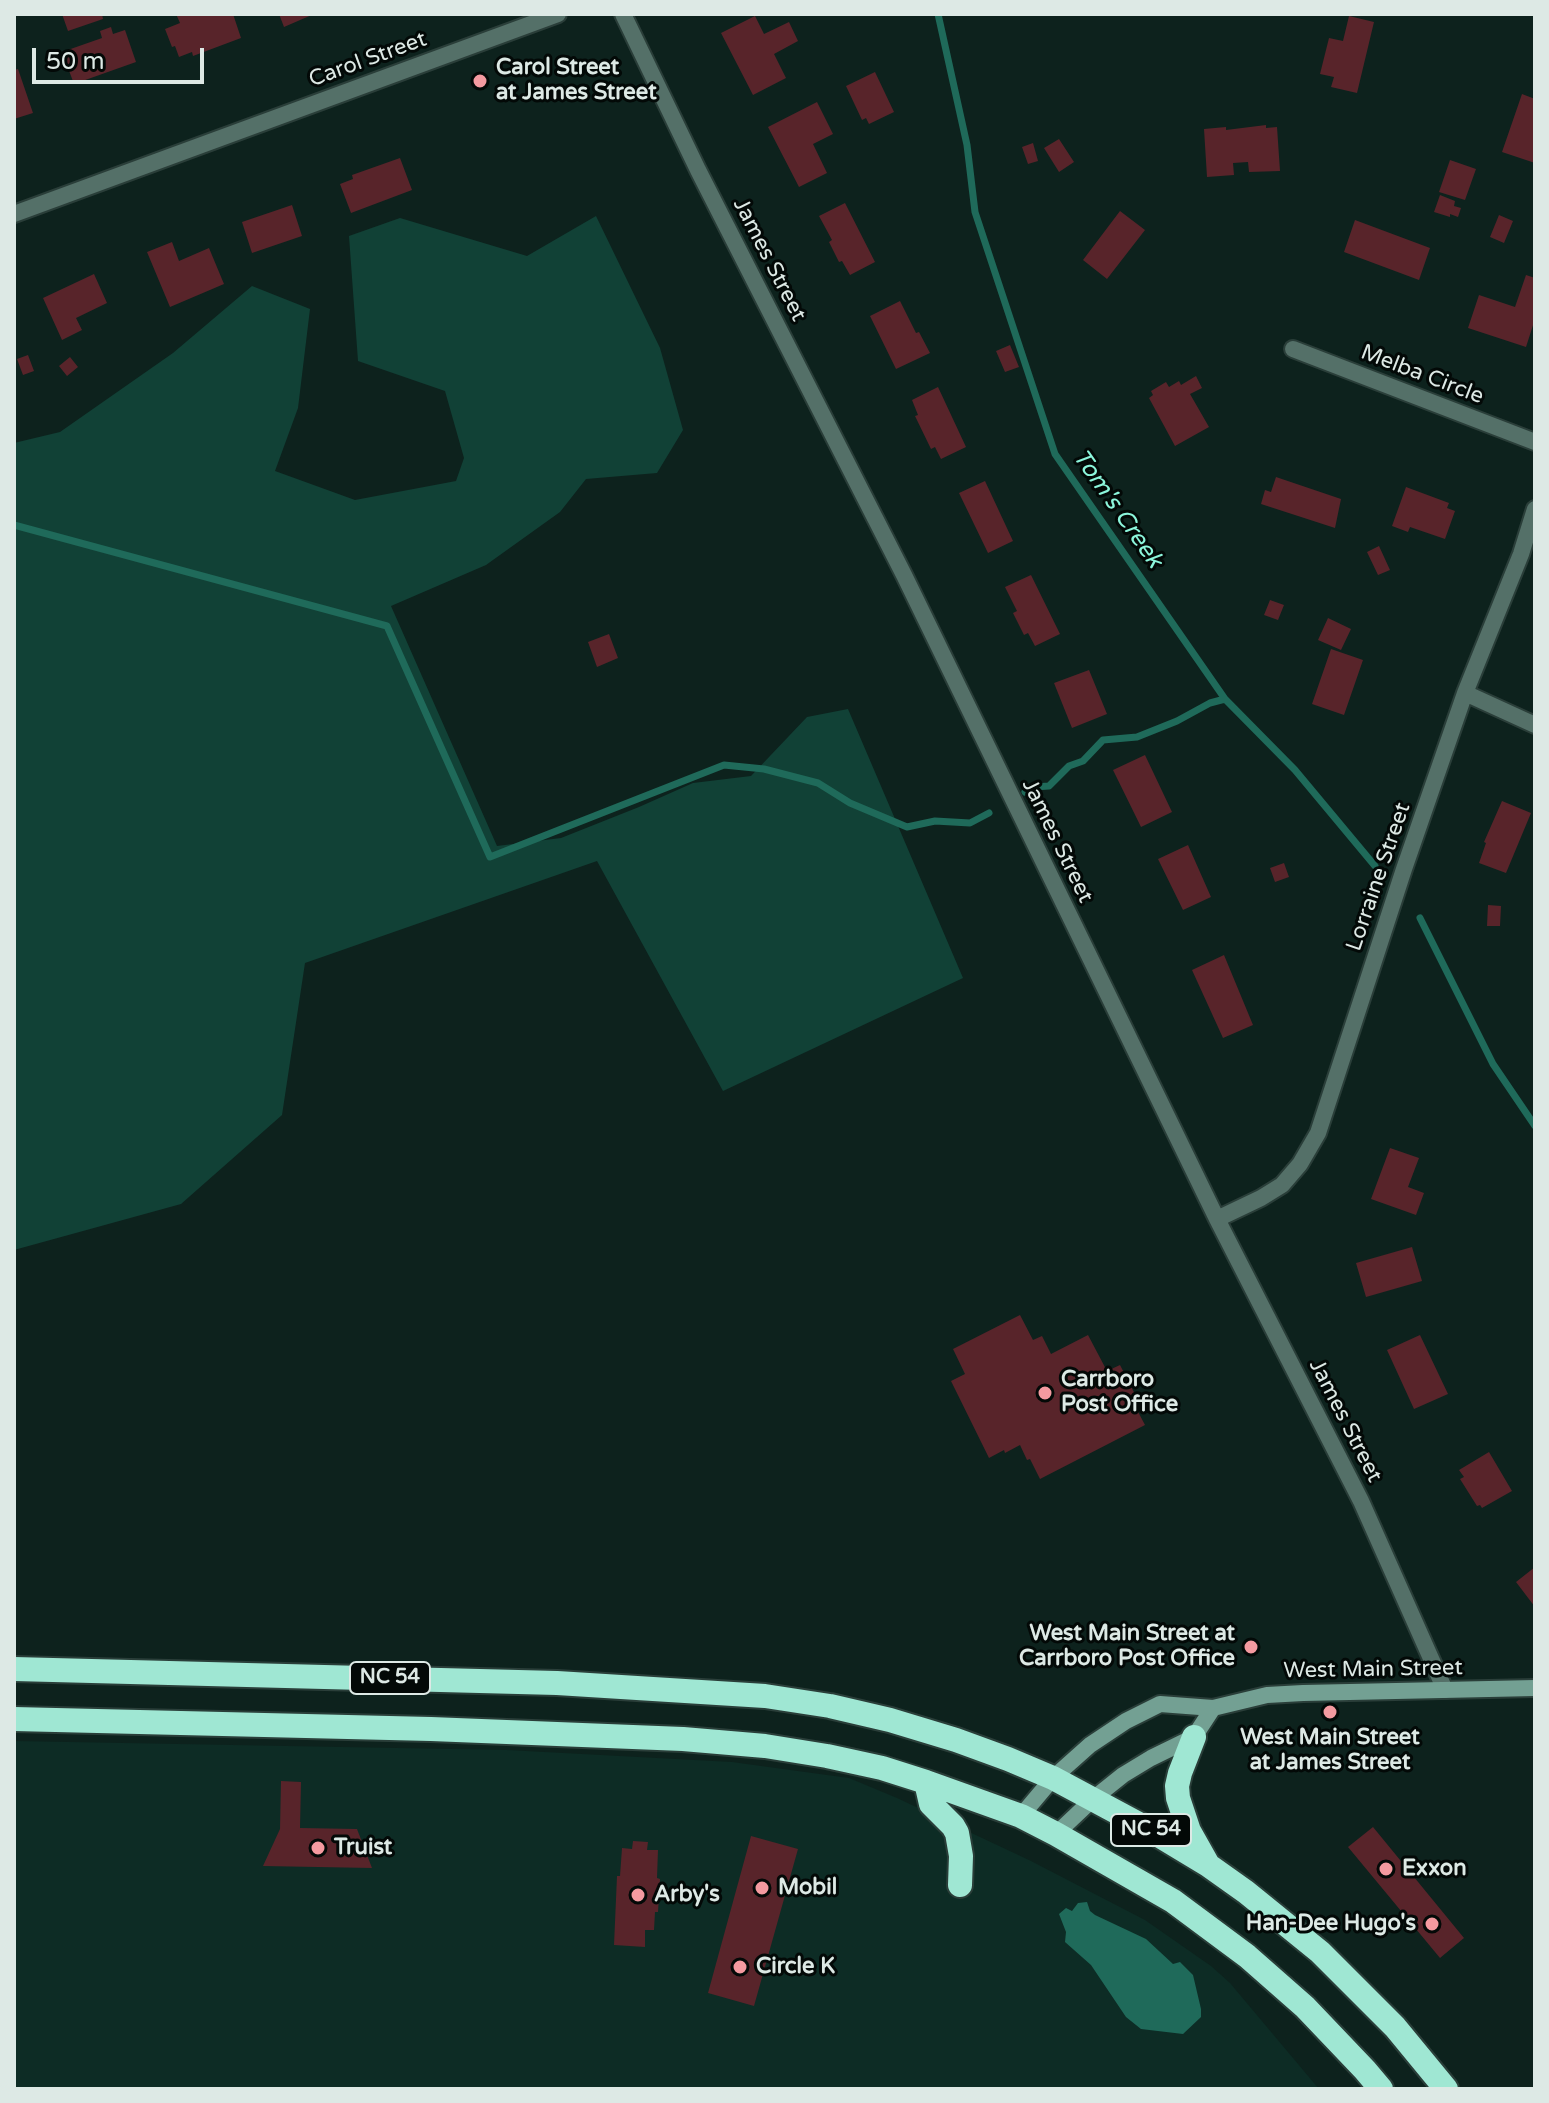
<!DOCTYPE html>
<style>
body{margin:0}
#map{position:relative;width:1549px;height:2103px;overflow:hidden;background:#0d221d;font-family:"Varela Round",sans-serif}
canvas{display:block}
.frame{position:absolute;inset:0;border:16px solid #dde9e5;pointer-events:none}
.scale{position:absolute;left:32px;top:48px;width:172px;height:36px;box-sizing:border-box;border:4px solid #dde9e5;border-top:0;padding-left:10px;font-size:24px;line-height:28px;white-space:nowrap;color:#dde9e5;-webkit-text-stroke:6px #030907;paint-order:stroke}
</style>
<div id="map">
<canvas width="1549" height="2103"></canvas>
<div class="frame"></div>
<div class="scale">50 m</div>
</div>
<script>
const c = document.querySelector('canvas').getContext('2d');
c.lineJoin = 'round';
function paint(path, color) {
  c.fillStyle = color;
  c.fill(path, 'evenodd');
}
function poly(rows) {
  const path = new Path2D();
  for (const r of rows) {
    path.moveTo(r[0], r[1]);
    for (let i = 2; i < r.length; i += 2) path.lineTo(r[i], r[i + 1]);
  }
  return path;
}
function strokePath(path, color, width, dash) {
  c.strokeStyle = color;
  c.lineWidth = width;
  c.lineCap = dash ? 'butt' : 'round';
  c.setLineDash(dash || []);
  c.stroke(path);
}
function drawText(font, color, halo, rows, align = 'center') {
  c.font = font + ' "Varela Round",sans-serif';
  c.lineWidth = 6;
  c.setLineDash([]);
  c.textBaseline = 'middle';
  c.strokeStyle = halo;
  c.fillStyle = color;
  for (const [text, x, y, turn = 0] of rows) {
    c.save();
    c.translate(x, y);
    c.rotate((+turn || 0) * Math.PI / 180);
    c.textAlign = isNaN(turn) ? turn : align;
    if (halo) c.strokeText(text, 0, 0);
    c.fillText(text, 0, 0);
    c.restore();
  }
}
const built = poly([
 [14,1741,507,1750,732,1762,849,1778,897,1798,1031,1861,1145,1920,1211,1966,1230,1983,1319,2089,14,2089]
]);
const green = poly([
 [596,216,660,348,683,430,657,473,586,479,560,512,486,565,391,606,497,846,561,838,639,807,693,783,751,776,807,717,848,709,963,978,723,1091,597,861,305,963,282,1115,181,1204,14,1250,14,443,60,432,173,353,252,286,310,309,298,408,275,471,355,500,456,481,464,458,445,391,358,361,349,236,400,218,527,256]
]);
const water = poly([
 [1087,1902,1090,1911,1095,1915,1146,1939,1173,1964,1180,1962,1193,1975,1201,2009,1201,2017,1183,2034,1141,2029,1126,2017,1091,1965,1065,1942,1066,1932,1059,1914,1066,1908,1072,1911,1078,1903]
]);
const stream = poly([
 [938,14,967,145,975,212,1055,454,1225,699,1295,770,1375,866],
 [14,525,387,626,490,857,724,765,764,769,818,783,850,803,907,827,935,821,970,823,989,813],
 [1025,792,1034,787,1049,786,1069,766,1083,761,1103,740,1137,737,1177,721,1210,703,1225,699],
 [1420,918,1493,1064,1535,1126]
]);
const building = poly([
 [62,14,102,14,103,19,68,31],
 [176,14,233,14,241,38,193,56,192,52,179,57,175,46,172,47,165,29,180,23],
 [279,14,314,14,284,27],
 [755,16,764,34,789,22,798,41,774,54,786,78,753,95,721,33],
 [1349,16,1374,22,1357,93,1331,87,1334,77,1320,74,1329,38,1343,41],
 [111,27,113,34,125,30,136,62,74,84,62,52,102,38,100,31],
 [18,69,33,113,14,119,14,70],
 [875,72,894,112,869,124,866,118,862,120,846,86],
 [1522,94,1535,99,1535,163,1502,152],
 [817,102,833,134,813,144,827,173,799,187,768,127],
 [1266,125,1266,128,1277,127,1280,171,1249,172,1248,162,1233,163,1234,175,1207,177,1204,129,1226,127,1226,130],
 [1059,139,1074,162,1059,172,1044,148],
 [1033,143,1038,161,1028,164,1022,147],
 [400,158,412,190,351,213,340,184,353,179,352,175],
 [1450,160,1476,169,1465,200,1439,192],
 [1440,195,1455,201,1454,206,1461,208,1458,217,1450,214,1450,217,1434,212],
 [845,203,875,262,850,275,842,261,839,262,829,242,832,240,819,216],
 [292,205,302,236,252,253,242,222],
 [1120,211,1145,230,1107,279,1083,260],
 [1499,215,1513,221,1504,243,1490,237],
 [1355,220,1430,248,1419,280,1344,252],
 [172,242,179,261,209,248,224,284,170,307,147,252],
 [94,274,107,303,76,318,82,330,62,340,43,298],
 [1526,275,1535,278,1535,319,1526,347,1468,328,1479,295,1515,307],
 [900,301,916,333,919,332,930,353,896,369,870,316],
 [1010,345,1019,367,1005,372,996,351],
 [28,355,34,371,23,375,17,359],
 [70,357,78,367,67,376,59,366],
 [1196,376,1202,388,1190,394,1209,427,1175,446,1149,398,1153,395,1151,391,1166,382,1169,387,1179,381,1181,385],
 [938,387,966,447,941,459,935,447,931,449,915,416,918,415,912,400],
 [1276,477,1341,499,1335,528,1261,504,1265,490,1271,492],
 [985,481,1013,541,988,553,959,493],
 [1406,487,1449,503,1447,508,1455,511,1445,539,1410,527,1408,532,1392,526],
 [1379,546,1390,570,1378,575,1367,552],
 [1031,575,1060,634,1035,646,1028,633,1024,635,1013,613,1017,611,1005,587],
 [1270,600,1284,605,1278,620,1264,615],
 [1328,618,1351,629,1341,650,1318,640],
 [609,634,618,658,597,667,588,642],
 [1331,649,1363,660,1344,715,1312,704],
 [1089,670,1107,714,1072,728,1054,683],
 [1145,755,1172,812,1141,827,1113,770],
 [1502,801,1531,813,1506,873,1479,863,1486,843,1484,842],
 [1188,845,1211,897,1183,910,1158,859],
 [1284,863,1289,877,1275,882,1270,868],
 [1488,905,1501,906,1500,926,1487,926],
 [1224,955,1253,1025,1223,1038,1192,970],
 [1390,1148,1419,1158,1408,1187,1424,1193,1416,1215,1371,1199],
 [1412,1247,1422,1281,1366,1297,1356,1263],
 [1020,1315,1033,1340,1042,1336,1051,1354,1088,1335,1107,1371,1120,1365,1140,1404,1135,1406,1145,1425,1040,1479,1030,1459,1027,1460,1020,1445,1005,1453,1004,1450,989,1458,951,1381,965,1374,953,1349],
 [1420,1335,1448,1394,1414,1409,1387,1350],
 [1489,1452,1512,1491,1482,1508,1480,1505,1477,1506,1460,1479,1464,1477,1459,1470],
 [1535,1567,1535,1607,1516,1582],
 [281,1781,301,1782,300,1828,357,1829,372,1868,263,1866,280,1829],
 [1373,1827,1464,1938,1440,1958,1348,1847],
 [751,1836,798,1849,754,2006,708,1993],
 [633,1841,648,1842,647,1850,658,1850,657,1878,660,1879,658,1912,655,1912,654,1930,645,1930,645,1947,614,1945,617,1876,620,1876,622,1848,632,1849]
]);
const street = poly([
 [623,14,698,170,904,575,1217,1219,1361,1501,1445,1690],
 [14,214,558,14],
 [1293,349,1535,442],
 [1465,693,1535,725],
 [1217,1219,1261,1198,1282,1185,1300,1164,1318,1133,1404,869,1465,693,1521,554,1535,509]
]);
const secondary = poly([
 [1021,1816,1053,1778,1090,1745,1126,1721,1160,1704,1213,1708,1267,1695,1303,1693,1535,1688],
 [1056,1834,1093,1799,1123,1775,1151,1758,1194,1737,1213,1708]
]);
const highway = poly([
 [14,1669,557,1683,765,1696,830,1706,890,1720,956,1740,1008,1759,1053,1778,1150,1830,1208,1865,1246,1892,1320,1952,1395,2027,1446,2089],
 [14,1719,431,1729,683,1739,765,1746,827,1756,882,1768,926,1782,1021,1816,1056,1834,1173,1901,1247,1956,1305,2007,1365,2070,1381,2089],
 [1194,1737,1180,1773,1177,1786,1178,1798,1189,1831,1207,1863],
 [926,1782,931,1804,953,1826,957,1833,961,1856,960,1885]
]);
const markers = [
 [480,81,8,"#f49aa0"],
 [1045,1393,8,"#f49aa0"],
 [1251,1647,8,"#f49aa0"],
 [1330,1712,8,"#f49aa0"],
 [318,1848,8,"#f49aa0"],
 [1386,1869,8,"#f49aa0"],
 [762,1888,8,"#f49aa0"],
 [638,1895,8,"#f49aa0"],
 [1432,1924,8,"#f49aa0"],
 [740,1967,8,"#f49aa0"]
];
const shields = [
 [390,1678,80],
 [1151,1830,80]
];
const shieldNames = [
 ["NC 54",390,1678],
 ["NC 54",1151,1830]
];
const streetNames = [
 ["Carol Street",368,60,-20],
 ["James Street",769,260,63],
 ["Melba Circle",1422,375,21],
 ["James Street",1057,841,64],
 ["Lorraine Street",1379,877,-71],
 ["James Street",1345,1421,63],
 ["West Main Street",1373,1670,-1]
];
const poiNames = [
 ["Carol Street",496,68],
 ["at James Street",496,93],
 ["Carrboro",1061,1380],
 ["Post Office",1061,1405],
 ["West Main Street at",1235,1634,"right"],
 ["Carrboro Post Office",1235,1659,"right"],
 ["West Main Street",1330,1738,"center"],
 ["at James Street",1330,1763,"center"],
 ["Truist",334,1848],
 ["Exxon",1402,1869],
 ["Mobil",778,1888],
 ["Arby's",654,1895],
 ["Han-Dee Hugo's",1416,1924,"right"],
 ["Circle K",756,1967]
];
const waterNames = [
 ["Tom's Creek",1117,509,55]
];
paint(built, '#0d2c25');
paint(green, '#114136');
paint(water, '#1f6a5a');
strokePath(stream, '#1f6a5a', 7);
paint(building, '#58242a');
strokePath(street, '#2a3e39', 20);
strokePath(secondary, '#2a3e39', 20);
strokePath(highway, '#2a3e39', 28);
strokePath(street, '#547068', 16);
strokePath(secondary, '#73a093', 16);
strokePath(highway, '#9fe7d3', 24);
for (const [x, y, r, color] of markers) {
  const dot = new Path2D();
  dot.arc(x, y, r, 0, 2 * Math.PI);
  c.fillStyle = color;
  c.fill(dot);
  strokePath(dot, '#030907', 3);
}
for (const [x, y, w] of shields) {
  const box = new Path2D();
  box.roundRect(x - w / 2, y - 16, w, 32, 6);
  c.fillStyle = '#030907';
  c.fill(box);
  strokePath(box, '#dde9e5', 2);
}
drawText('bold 20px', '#dde9e5', null, shieldNames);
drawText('22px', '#dde9e5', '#030907', streetNames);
drawText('bold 22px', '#dde9e5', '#030907', poiNames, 'left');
drawText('italic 24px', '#8cf6dc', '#030907', waterNames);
</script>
